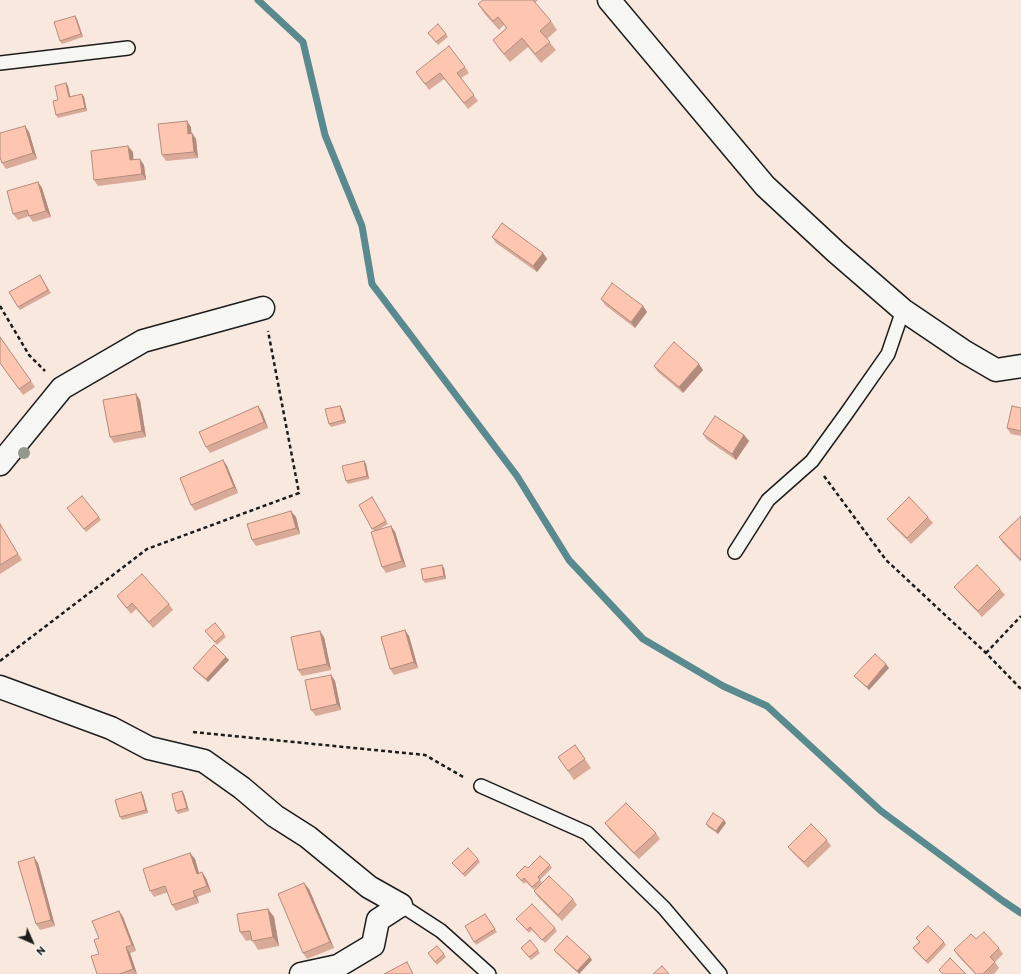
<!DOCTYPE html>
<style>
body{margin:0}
#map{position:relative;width:1021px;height:974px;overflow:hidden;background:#f8e8de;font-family:Itim,sans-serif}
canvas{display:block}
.north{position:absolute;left:12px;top:922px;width:40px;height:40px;-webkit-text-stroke:3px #f6f6f2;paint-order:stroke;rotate:135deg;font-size:11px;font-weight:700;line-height:16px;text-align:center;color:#1c1c1c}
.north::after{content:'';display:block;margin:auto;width:14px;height:18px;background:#1c1c1c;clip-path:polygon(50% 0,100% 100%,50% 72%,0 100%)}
</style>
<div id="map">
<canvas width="1021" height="974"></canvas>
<div class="north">N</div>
</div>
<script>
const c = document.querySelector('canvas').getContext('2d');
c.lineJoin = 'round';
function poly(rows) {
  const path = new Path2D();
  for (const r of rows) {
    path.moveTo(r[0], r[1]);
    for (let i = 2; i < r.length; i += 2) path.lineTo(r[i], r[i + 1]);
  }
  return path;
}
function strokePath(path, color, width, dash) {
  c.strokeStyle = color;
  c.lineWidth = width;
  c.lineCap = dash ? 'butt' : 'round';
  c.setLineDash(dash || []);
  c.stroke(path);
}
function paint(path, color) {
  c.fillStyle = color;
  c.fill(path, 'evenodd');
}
const stream = poly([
 [258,0,303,42,325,135,362,226,372,284,517,476,569,560,643,639,723,686,767,706,881,811,1003,901,1021,913]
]);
const path = poly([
 [0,306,29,355,45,371],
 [824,476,886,560,986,653,1021,689],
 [986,653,1021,616],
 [0,661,147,549,299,493,268,331],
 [193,732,425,755,465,778]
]);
const lane = poly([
 [0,63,128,48],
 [735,552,768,500,812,461,846,414,888,354,903,310],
 [481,786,587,833,664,908,720,974],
 [401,905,441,931,489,974]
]);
const street = poly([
 [609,0,765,186,836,252,903,310,965,352,996,370,1021,366],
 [0,464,62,388,143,341,263,308],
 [0,687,111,728,149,748,204,761,242,788,275,816,308,837,369,887,401,905,378,920,373,945,338,966,301,974]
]);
const trees = [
 [24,453]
];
const wall = poly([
 [483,0,538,0,535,3,551,21,557,30,547,39,556,50,541,63,528,47,510,62,499,49,493,40,506,28,504,25,499,30,484,13,478,4],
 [77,19,83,37,62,44,60,41],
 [428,33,446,34,448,37,438,45],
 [465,67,469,73,461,78,478,101,468,109,444,79,429,90,416,72],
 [66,83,68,86,70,97,82,94,84,97,87,111,58,118,56,115,58,100],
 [25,126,29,132,37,159,6,169,2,163],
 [191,127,191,133,196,139,198,158,166,161,162,155],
 [133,152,133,160,144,165,146,180,98,186,94,180],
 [38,182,42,188,51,217,33,222,29,216,18,220,13,214],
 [492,237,543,253,547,259,537,272,496,243],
 [40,275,51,293,20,310,18,307],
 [601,299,643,306,647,312,635,328,605,305],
 [0,337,35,387,23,395,0,363],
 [654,366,703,370,683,393,658,372],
 [140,400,146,437,114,443,110,437],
 [258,406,262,412,268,428,210,453,206,447],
 [340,406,342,409,346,423,331,427,329,424],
 [1021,408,1021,436,1011,434,1007,428],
 [703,434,744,435,749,441,736,460,707,440],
 [223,460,227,466,238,493,195,511,191,505],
 [364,461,366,464,369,479,348,484,346,481],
 [372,497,388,524,378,530,391,526,395,532,406,567,386,573,382,567,374,531,372,529],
 [69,511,99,517,101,520,86,532],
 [1021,516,1021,562,1003,543,999,537],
 [296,517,300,534,256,546,252,540],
 [928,517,933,523,911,544,892,525,887,519],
 [0,524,22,560,0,574],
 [444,568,446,579,425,583,423,580],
 [954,587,1000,589,1005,595,982,617,959,593],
 [117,596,169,604,173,610,153,628,136,609,131,614,121,602],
 [205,631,224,634,226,637,217,645],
 [409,636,418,668,394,675,390,669],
 [324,637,331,670,302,676,298,670],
 [226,657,229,660,208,682,195,671,193,668],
 [889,668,869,690,857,679,854,676],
 [331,675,335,681,341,710,316,716,311,710],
 [575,745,591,768,574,780,558,757],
 [182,791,184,794,189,811,178,814,176,811],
 [141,792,143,795,148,813,122,820,120,817],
 [605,823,656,833,660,839,639,859,609,829],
 [726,823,718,834,708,827,706,824],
 [827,840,831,846,808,868,793,853,788,847],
 [190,853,195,859,199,873,206,878,211,892,197,897,199,903,176,911,172,905,168,892,154,897,150,891],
 [478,859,480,862,465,877,452,863],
 [38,863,55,926,40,930,36,924],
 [550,865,552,868,540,880,542,883,534,890,526,882,524,884,516,875,528,868],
 [309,889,334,948,307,959,303,953],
 [534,891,573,899,577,905,562,921,538,897],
 [268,909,274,917,279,946,258,950,252,940,246,941,240,932],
 [119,911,123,917,136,951,130,953,137,974,97,974,99,954,99,938],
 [485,914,497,932,476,945,465,926],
 [516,919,555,928,557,931,545,943,532,930,529,933],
 [916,938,944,942,946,945,928,964,915,951,913,948,919,942],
 [976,939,999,948,1003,954,995,962,999,968,994,974,975,974,958,956,954,950],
 [530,940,540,953,531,960,521,948],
 [554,950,592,960,579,974,556,953],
 [428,953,444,954,446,957,437,965]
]);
const shadedWall = poly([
 [75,16,77,19,83,37,81,34],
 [66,83,68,86,71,100,69,97],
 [82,94,84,97,87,111,85,108],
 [187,121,191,127,192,140,188,134],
 [25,126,29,132,37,159,33,153],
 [192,133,196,139,198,158,194,152],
 [128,146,133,152,134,166,130,160],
 [140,159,144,165,146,180,142,174],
 [38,182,42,188,51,217,46,211],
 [543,253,547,259,537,272,533,266],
 [643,306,647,312,635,328,631,322],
 [699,364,703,370,683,393,679,387],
 [136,394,140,400,146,437,142,431],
 [258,406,262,412,268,428,264,422],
 [340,406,342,409,346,423,344,420],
 [744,435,749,441,736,460,732,454],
 [223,460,227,466,238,493,234,487],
 [364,461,366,464,369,479,367,476],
 [291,511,296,517,300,534,296,528],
 [391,526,395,532,406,567,402,561],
 [442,565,444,568,446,579,444,576],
 [405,630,409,636,418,668,414,662],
 [320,631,324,637,331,670,327,664],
 [226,657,229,660,208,682,206,679],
 [886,664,889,668,869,690,867,687],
 [331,675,335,681,341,710,337,704],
 [182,791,184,794,189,811,187,808],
 [141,792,143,795,148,813,146,810],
 [724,820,726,823,718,834,716,831],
 [190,853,195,859,201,880,197,874],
 [34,857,38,863,55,926,51,920],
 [202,872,206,878,211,892,207,886],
 [304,883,309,889,334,948,330,942],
 [193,891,197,897,199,903,195,897],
 [268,909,274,917,279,946,273,937],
 [119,911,123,917,136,951,132,945],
 [126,947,130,953,137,974,133,969],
 [590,957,592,960,579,974,577,971]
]);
const building = poly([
 [483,0,533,0,551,21,540,31,550,42,535,54,522,38,504,54,493,40,507,28,498,17,493,21,478,4,483,0],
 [75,16,81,34,60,41,54,22,75,16],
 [438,24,446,34,436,42,428,33,438,24],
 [449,46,465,67,457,73,474,95,464,103,440,73,425,84,416,72,449,46],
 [66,83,69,97,82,94,85,108,56,115,53,101,58,100,55,86,66,83],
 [187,121,188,134,192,133,194,152,162,155,158,124,187,121],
 [25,126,33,153,2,163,0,157,0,133,25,126],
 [128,146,130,160,140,159,142,174,94,180,91,151,128,146],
 [38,182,46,211,29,216,27,210,13,214,7,191,38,182],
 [502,223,543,253,533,266,492,237,502,223],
 [40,275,48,290,18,307,9,292,40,275],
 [612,283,643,306,631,322,601,299,612,283],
 [0,337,31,381,19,389,0,363,0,337],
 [674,342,699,364,679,387,654,366,674,342],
 [136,394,142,431,110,437,103,400,136,394],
 [258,406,264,422,206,447,199,432,258,406],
 [340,406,344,420,329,424,325,409,340,406],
 [1012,406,1021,408,1021,431,1007,428,1012,406],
 [715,416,744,435,732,454,703,434,715,416],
 [223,460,234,487,191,505,180,478,223,460],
 [364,461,367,476,346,481,342,466,364,461],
 [82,496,99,517,84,529,67,508,82,496],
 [372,497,386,521,372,529,359,505,372,497],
 [909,497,928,517,907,538,887,519,909,497],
 [291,511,296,528,252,540,247,524,291,511],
 [1021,516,1021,560,999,537,1021,516],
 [0,524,18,554,0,565,0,524],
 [391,526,402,561,382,567,371,532,391,526],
 [442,565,444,576,423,580,421,569,442,565],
 [977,565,1000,589,978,611,954,587,977,565],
 [142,574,169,604,149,622,132,603,127,608,117,596,142,574],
 [215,623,224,634,215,642,205,631,215,623],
 [405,630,414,662,390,669,381,637,405,630],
 [320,631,327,664,298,670,291,637,320,631],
 [214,645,226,657,206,679,193,668,214,645],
 [875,654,886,664,867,687,854,676,875,654],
 [331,675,337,704,311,710,305,680,331,675],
 [575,745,585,759,568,771,558,757,575,745],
 [182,791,187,808,176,811,172,794,182,791],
 [141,792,146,810,120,817,115,800,141,792],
 [626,803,656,833,634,853,605,823,626,803],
 [713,813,724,820,716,831,706,824,713,813],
 [811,824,827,840,804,862,788,847,811,824],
 [468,848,478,859,463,874,452,863,468,848],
 [190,853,197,874,202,872,207,886,193,891,195,897,172,905,165,886,150,891,143,869,190,853],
 [540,856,550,865,538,877,540,880,532,887,524,878,522,881,516,875,525,866,528,868,540,856],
 [34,857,51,920,36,924,18,862,34,857],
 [549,876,573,899,558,915,534,891,549,876],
 [304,883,330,942,303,953,278,894,304,883],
 [532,904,555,928,542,940,530,927,527,930,516,919,532,904],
 [268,909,273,937,252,941,250,931,240,932,237,914,268,909],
 [119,911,132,945,126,947,133,969,120,974,97,974,91,956,99,954,94,940,99,938,92,921,119,911],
 [485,914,495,929,474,942,465,926,485,914],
 [928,926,944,942,926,961,913,948,920,942,916,938,928,926],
 [984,932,999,948,990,957,995,962,983,974,976,974,954,950,971,934,976,939,984,932],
 [567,936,590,957,577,971,554,950,567,936],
 [530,940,538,950,529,957,521,948,530,940],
 [437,946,444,954,435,962,428,953,437,946],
 [950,958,966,974,943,974,939,970,950,958],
 [407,962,413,974,384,974,407,962],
 [662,966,669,974,653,974,662,966]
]);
strokePath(stream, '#598a8f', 7);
strokePath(lane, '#1c1c1c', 16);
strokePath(street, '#1c1c1c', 25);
strokePath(path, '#1c1c1c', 2.5, [4, 3]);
strokePath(lane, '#f6f6f2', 13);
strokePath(street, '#f6f6f2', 22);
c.fillStyle = '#94998d';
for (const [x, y] of trees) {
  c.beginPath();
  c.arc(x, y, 6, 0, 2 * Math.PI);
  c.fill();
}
paint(wall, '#daaa98');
paint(shadedWall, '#b28b7c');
paint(building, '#fec6b1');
strokePath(building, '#b28b7c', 1);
</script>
